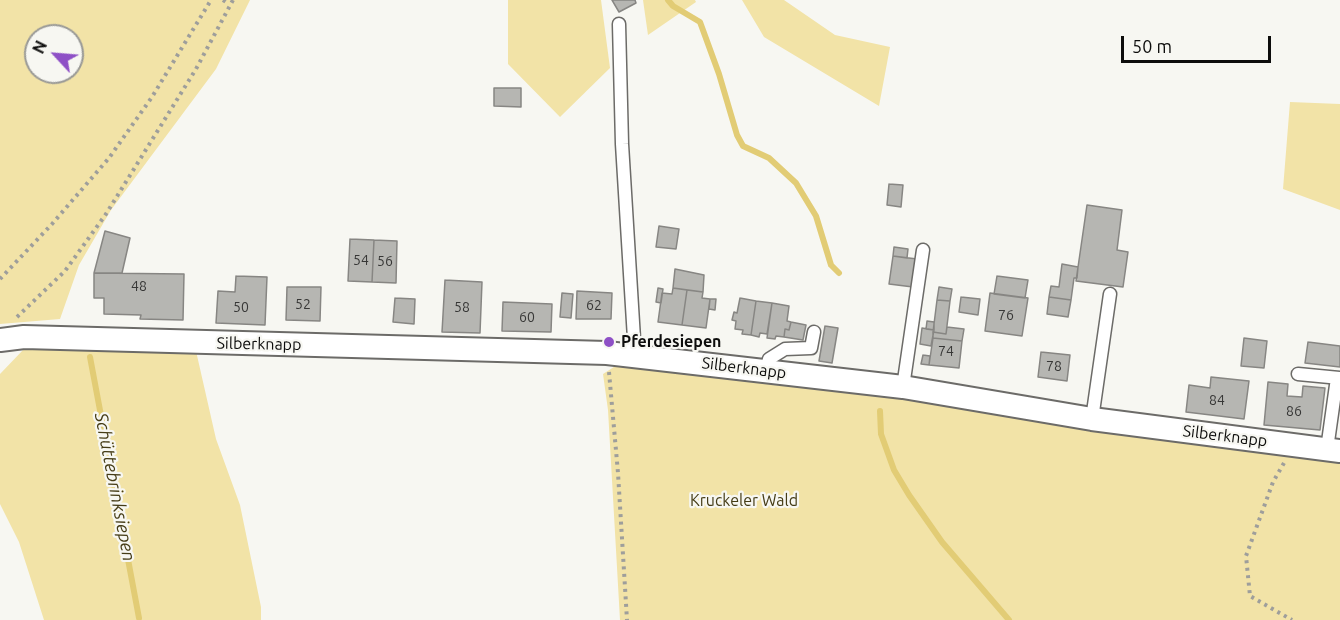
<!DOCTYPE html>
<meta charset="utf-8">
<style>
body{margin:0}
#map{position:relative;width:1340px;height:620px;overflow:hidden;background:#f7f7f2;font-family:Ubuntu,sans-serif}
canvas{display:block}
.north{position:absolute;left:24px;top:24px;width:60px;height:60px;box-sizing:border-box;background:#f7f7f2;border:2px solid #999996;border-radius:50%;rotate:296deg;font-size:16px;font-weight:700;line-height:24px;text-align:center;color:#0d0d0c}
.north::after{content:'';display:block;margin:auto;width:21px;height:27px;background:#8e50c6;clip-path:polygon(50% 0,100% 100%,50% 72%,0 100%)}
.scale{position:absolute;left:1121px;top:36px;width:150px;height:27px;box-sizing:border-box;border:3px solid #0d0d0c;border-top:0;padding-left:8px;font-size:18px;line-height:21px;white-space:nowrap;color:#0d0d0c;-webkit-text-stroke:4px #f7f7f2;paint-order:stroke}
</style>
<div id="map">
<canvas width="1340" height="620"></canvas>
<div class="north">N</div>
<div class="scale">50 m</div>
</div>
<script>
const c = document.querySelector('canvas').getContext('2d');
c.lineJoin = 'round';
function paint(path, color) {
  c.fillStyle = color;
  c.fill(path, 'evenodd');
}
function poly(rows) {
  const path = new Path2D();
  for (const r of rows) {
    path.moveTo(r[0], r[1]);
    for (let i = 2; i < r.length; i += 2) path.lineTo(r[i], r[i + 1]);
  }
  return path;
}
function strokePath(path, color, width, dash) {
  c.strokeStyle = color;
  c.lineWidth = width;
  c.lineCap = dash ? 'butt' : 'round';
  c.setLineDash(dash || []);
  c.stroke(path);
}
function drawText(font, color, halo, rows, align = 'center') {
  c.font = font + ' Ubuntu,sans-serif';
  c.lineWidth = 4.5;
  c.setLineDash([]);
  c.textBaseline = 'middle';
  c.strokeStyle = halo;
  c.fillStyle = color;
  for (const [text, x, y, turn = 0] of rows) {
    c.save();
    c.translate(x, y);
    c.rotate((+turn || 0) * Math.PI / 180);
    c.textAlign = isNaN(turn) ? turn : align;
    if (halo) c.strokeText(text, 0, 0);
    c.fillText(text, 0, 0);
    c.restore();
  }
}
const green = poly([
 [0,0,250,0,216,69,111,210,79,265,60,319,0,324],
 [36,36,72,36,72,72,36,72],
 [508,0,601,0,610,68,560,117,508,64],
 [643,0,695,0,696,2,648,35],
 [742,0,784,0,835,35,890,47,879,106,764,37],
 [1290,102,1340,104,1340,210,1283,189],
 [69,346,196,351,216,439,240,505,261,607,261,620,44,620,19,542,0,504,0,374,23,350],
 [617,365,918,399,1340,461,1340,620,620,620,608,410,603,374]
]);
const stream = poly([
 [668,0,673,6,700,22,719,74,737,135,743,146,769,158,796,183,816,216,831,265,839,273],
 [90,357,139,618],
 [880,411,881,434,894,470,909,495,942,542,1009,620]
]);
const building = poly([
 [612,0,635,0,636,3,619,12,612,0],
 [494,88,521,88,521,107,494,106,494,88],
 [889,184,903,185,901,207,887,205,889,184],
 [1087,205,1122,210,1117,250,1128,252,1123,287,1076,281,1087,205],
 [659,226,679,229,676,249,656,247,659,226],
 [105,231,130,238,122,273,94,273,105,231],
 [350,239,374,240,372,282,348,281,350,239],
 [374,240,397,241,396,283,372,282,374,240],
 [894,247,908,249,907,258,893,256,894,247],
 [893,256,917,259,913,287,889,284,893,256],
 [1062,264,1078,267,1077,278,1074,278,1071,300,1049,297,1051,286,1059,287,1062,264],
 [675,269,704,275,703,292,673,288,675,269],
 [94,273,184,274,183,320,140,319,141,315,104,314,104,298,94,298,94,273],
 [236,276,267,277,265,325,216,323,218,291,235,292,236,276],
 [997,276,1028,280,1025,298,994,294,997,276],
 [445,280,482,282,480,333,442,332,445,280],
 [287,287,321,287,320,321,286,320,287,287],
 [939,287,952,289,950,301,937,300,939,287],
 [658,288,663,289,661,303,656,302,658,288],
 [673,288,687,290,682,325,658,322,662,293,672,294,673,288],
 [687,290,703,292,702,298,710,299,706,328,682,325,687,290],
 [577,291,612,293,611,319,576,319,577,291],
 [562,293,573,294,571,318,560,317,562,293],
 [990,293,1028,298,1022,336,985,331,990,293],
 [961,297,980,299,978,315,959,312,961,297],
 [1049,297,1071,300,1068,317,1047,314,1049,297],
 [395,298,415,299,414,324,393,322,395,298],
 [740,298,756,301,751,335,742,334,743,330,735,329,736,321,732,320,734,312,737,313,740,298],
 [710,299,716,299,715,310,709,309,710,299],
 [937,300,950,301,946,334,933,332,937,300],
 [756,301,772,303,767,334,760,333,759,337,751,335,756,301],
 [503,302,552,304,551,332,502,331,503,302],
 [772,303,789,306,787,321,791,322,789,330,785,329,784,337,776,336,775,339,767,338,772,303],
 [927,321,934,322,934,330,926,329,927,321],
 [791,322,806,325,803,340,784,337,785,329,789,330,791,322],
 [825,326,838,328,832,363,819,361,825,326],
 [947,327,964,329,962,341,933,338,933,332,946,334,947,327],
 [922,328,934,330,931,346,920,344,922,328],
 [933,338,962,341,959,368,929,365,933,338],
 [1244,338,1267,341,1264,368,1241,366,1244,338],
 [1308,342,1340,346,1340,367,1305,363,1308,342],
 [1041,352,1070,355,1067,381,1038,377,1041,352],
 [923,355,930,356,929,365,921,364,923,355],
 [1211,377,1249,381,1244,419,1186,412,1189,385,1210,388,1211,377],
 [1268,382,1288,384,1287,396,1302,397,1303,386,1325,388,1320,430,1264,425,1268,382]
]);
const path = poly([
 [223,0,229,4],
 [0,279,52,224,109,158,152,97,211,0],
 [17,317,65,271,106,214,196,69,233,0],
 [609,372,618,473,627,620],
 [1284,463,1273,482,1246,556,1250,596,1292,620]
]);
const lane = poly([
 [619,24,622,144,635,355],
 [766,371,769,359,785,349,811,348,814,332],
 [1298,374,1340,378],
 [903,387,923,250],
 [1092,419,1110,294],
 [1327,449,1337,378]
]);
const street = poly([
 [0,340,24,337,607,353,903,387,1092,419,1340,451]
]);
const markers = [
 [609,342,6,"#8e50c6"]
];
const numberNames = [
 ["54",361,260],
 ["56",385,261],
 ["48",139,286],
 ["52",303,304],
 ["62",594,305],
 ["50",241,307],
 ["58",462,307],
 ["76",1006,315],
 ["60",527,317],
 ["74",946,351],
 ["78",1054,366],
 ["84",1217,400],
 ["86",1294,411]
];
const poiNames = [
 ["Pferdesiepen",621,342]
];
const streetNames = [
 ["Silberknapp",259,344,1],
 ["Silberknapp",744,368,7],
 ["Silberknapp",1225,436,7]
];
const parkNames = [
 ["Kruckeler Wald",744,501]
];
const waterNames = [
 ["Schüttebrinksiepen",115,487,79]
];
paint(green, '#f2e3a7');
strokePath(stream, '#e2cc75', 6);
paint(building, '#b6b6b2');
strokePath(building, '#878683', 1.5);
strokePath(lane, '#6c6b68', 15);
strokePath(street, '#6c6b68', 26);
strokePath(path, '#9e9e9b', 4, [3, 4.5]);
strokePath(lane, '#fff', 12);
strokePath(street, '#fff', 22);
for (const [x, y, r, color] of markers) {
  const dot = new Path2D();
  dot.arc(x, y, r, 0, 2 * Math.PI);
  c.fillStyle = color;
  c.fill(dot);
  strokePath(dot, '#f7f7f2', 2);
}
drawText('14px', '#373736', null, numberNames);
drawText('bold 16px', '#0d0d0c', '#f7f7f2', poiNames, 'left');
drawText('16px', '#0d0d0c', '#f7f7f2', streetNames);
drawText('16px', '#453c16', '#f7f7f2', parkNames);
drawText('italic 18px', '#453c16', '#f7f7f2', waterNames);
</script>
